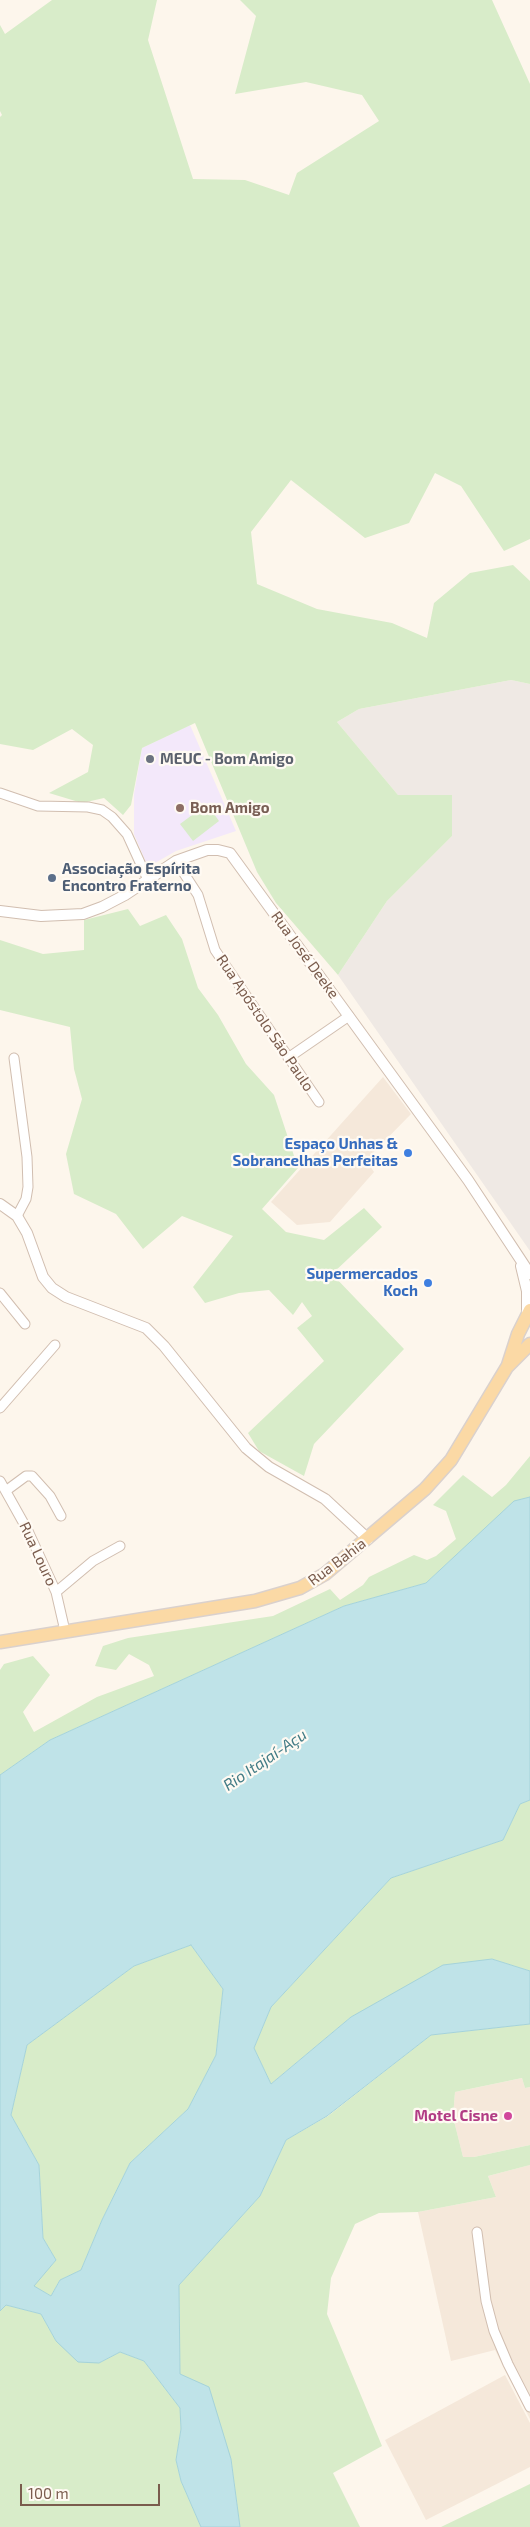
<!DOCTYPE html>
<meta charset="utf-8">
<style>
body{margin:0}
#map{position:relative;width:530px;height:2527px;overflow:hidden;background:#fdf6ec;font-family:"Exo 2",sans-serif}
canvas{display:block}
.scale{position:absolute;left:20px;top:2484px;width:140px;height:22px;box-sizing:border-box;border:2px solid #7a5c4d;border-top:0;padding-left:6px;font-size:15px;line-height:18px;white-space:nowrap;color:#7a5c4d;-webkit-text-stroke:4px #fffaf3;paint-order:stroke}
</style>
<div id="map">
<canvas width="530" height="2527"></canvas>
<div class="scale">100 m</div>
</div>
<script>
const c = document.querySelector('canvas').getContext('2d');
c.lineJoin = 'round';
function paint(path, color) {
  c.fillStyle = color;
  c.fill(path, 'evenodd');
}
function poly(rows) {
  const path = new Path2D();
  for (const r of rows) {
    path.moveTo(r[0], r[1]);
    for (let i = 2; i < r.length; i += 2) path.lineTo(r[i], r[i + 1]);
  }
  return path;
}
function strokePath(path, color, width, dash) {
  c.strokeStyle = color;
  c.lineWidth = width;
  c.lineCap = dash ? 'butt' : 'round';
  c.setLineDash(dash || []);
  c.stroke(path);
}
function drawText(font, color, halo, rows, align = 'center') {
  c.font = font + ' "Exo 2",sans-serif';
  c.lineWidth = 4.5;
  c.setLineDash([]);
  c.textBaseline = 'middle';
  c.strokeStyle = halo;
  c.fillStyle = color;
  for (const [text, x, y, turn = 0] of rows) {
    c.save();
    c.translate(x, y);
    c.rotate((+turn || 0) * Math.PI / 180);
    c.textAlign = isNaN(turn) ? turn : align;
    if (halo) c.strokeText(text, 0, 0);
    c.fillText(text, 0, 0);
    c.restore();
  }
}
const residential = poly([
 [383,1077,411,1114,366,1160,374,1172,330,1222,297,1225,271,1202],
 [522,2078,525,2088,530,2087,530,2145,474,2157,463,2157,453,2117,455,2092],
 [530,2165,530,2419,495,2350,451,2361,418,2212,496,2197,488,2176],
 [505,2375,530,2423,530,2467,426,2520,385,2440]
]);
const industrial = poly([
 [511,680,530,684,530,1251,338,975,387,901,452,836,452,795,398,795,337,722,359,709]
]);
const education = poly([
 [190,725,236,831,176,851,148,867,134,834,134,794,142,748]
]);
const green = poly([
 [52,0,157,0,148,40,193,179,245,180,289,195,297,173,379,121,362,95,306,82,235,94,256,16,240,0,492,0,530,84,530,539,504,551,461,486,435,473,409,523,365,538,291,480,251,532,257,584,317,609,392,623,427,638,434,603,470,573,513,565,530,581,530,684,511,680,359,709,337,722,398,795,452,795,452,836,387,901,338,975,276,903,257,872,195,723,142,748,131,805,123,815,104,798,82,803,49,793,88,772,93,745,72,729,33,750,0,744,0,117,2,115,0,111,0,25,5,34],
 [207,804,219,821,193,841,180,824],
 [128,909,140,926,166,915,182,939,198,988,218,1015,246,1064,274,1095,298,1168,262,1209,286,1232,324,1240,364,1208,382,1227,332,1274,404,1349,314,1444,304,1476,259,1451,248,1433,324,1361,297,1328,312,1316,302,1302,293,1315,269,1290,239,1293,205,1303,193,1287,233,1236,182,1216,143,1249,116,1214,74,1194,66,1154,82,1099,74,1069,70,1027,0,1010,0,940,43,954,84,950,84,920],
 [530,1456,530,1497,514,1502,426,1583,344,1606,50,1740,0,1775,0,1670,4,1664,33,1656,50,1675,23,1712,34,1732,97,1697,154,1676,149,1665,129,1654,116,1670,95,1666,103,1646,128,1638,273,1616,330,1589,340,1600,363,1585,369,1577,414,1555,427,1560,436,1556,456,1539,446,1511,433,1505,463,1475,492,1497,506,1485],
 [530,1800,530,1971,492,1959,351,2017,271,2084,254,2048,271,2007,391,1878,503,1840,520,1804],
 [191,1945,223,1989,216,2055,188,2109,130,2163,102,2220,81,2270,60,2280,51,2296,33,2286,56,2260,43,2238,39,2165,11,2115,27,2045,134,1966],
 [530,2024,530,2087,525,2088,522,2078,455,2092,453,2117,463,2157,474,2157,530,2145,530,2165,488,2176,496,2197,418,2212,379,2213,355,2224,331,2278,327,2314,382,2446,333,2473,360,2527,240,2527,231,2459,180,2374,179,2285,260,2196,286,2140,328,2116,431,2035],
 [6,2305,41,2314,56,2341,99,2363,120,2352,144,2361,180,2408,181,2429,176,2460,181,2481,201,2527,0,2527,0,2311],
 [530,2484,530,2527,441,2527]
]);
const water = poly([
 [530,1497,530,1800,520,1804,503,1840,391,1878,271,2007,254,2048,271,2084,351,2017,443,1965,492,1959,530,1971,530,2024,431,2035,327,2116,286,2140,260,2196,179,2285,180,2374,209,2387,231,2459,240,2527,201,2527,181,2481,176,2460,181,2429,180,2408,144,2361,120,2352,99,2363,78,2362,56,2341,41,2314,6,2305,0,2311,0,1775,50,1740,344,1606,426,1583,514,1501,530,1497],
 [191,1945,223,1989,216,2055,188,2109,130,2163,102,2220,81,2270,60,2280,51,2296,34,2286,56,2260,43,2238,39,2165,11,2115,27,2045,134,1966,191,1945]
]);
const minor = poly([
 [0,793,38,806,88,807,102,810,112,817,127,834,148,880],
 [176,861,198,895,215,950,319,1102],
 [14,1058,27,1157,28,1187,26,1199,17,1216],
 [288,1058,349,1016],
 [0,1293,25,1324],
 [0,1408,55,1345],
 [0,1481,28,1531,56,1592,65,1631],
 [7,1490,26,1476,32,1476,50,1496,61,1516],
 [56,1592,93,1561,120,1546],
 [477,2232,486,2301,494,2331,508,2364,530,2407]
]);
const tertiary = poly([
 [0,911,41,916,83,914,102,907,125,895,176,861,190,856,207,850,218,850,230,853,468,1180,530,1274],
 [0,1204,17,1216,27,1233,43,1277,52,1288,66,1297,146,1328,164,1346,246,1448,269,1467,325,1499,368,1539],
 [521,1266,527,1291,527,1316]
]);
const primary = poly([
 [508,1365,518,1334,530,1310],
 [0,1642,255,1601,300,1588,325,1574,425,1489,451,1460,507,1367,530,1344]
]);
const markers = [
 [150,759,5,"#6b7280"],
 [180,808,5,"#8d6e63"],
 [52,878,5,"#5c6f8a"],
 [408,1153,5,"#3f7fe0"],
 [428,1283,5,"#3f7fe0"],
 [508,2116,5,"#d1479c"]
];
const worshipNames = [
 ["MEUC - Bom Amigo",160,759]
];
const educationNames = [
 ["Bom Amigo",190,808]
];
const serviceNames = [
 ["Associação Espírita",62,869],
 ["Encontro Fraterno",62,886]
];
const streetNames = [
 ["Rua José Deeke",305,955,54],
 ["Rua Apóstolo São Paulo",265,1023,56],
 ["Rua Louro",38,1554,65],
 ["Rua Bahia",337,1562,-37]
];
const shopNames = [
 ["Espaço Unhas &",398,1144],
 ["Sobrancelhas Perfeitas",398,1161],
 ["Supermercados",418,1274],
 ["Koch",418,1291]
];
const hotelNames = [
 ["Motel Cisne",498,2116]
];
const waterNames = [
 ["Rio Itajaí-Açu",265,1760,-34]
];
paint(residential, '#f5e8da');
paint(industrial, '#efe9e4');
paint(education, '#f3e8fa');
paint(green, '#d8ecc9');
paint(water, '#bfe3e8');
strokePath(water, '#a5d3da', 1);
strokePath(minor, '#d1beb0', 11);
strokePath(tertiary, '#d1beb0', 12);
strokePath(primary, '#dad1cd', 15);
strokePath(minor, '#fff', 9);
strokePath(tertiary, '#fff', 10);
strokePath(primary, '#fbd9a5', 12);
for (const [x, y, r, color] of markers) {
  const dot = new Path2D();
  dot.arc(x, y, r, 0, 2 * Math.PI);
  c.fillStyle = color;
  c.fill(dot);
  strokePath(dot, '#fffaf3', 2);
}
drawText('bold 15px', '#5b616d', '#fffaf3', worshipNames, 'left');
drawText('bold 15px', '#785e54', '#fffaf3', educationNames, 'left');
drawText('bold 15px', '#4e5e75', '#fffaf3', serviceNames, 'left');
drawText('15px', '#7a5c4d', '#fffaf3', streetNames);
drawText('bold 15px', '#366cbe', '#fffaf3', shopNames, 'right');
drawText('bold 15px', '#b23c85', '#fffaf3', hotelNames, 'right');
drawText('italic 16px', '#437c86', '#fffaf3', waterNames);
</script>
